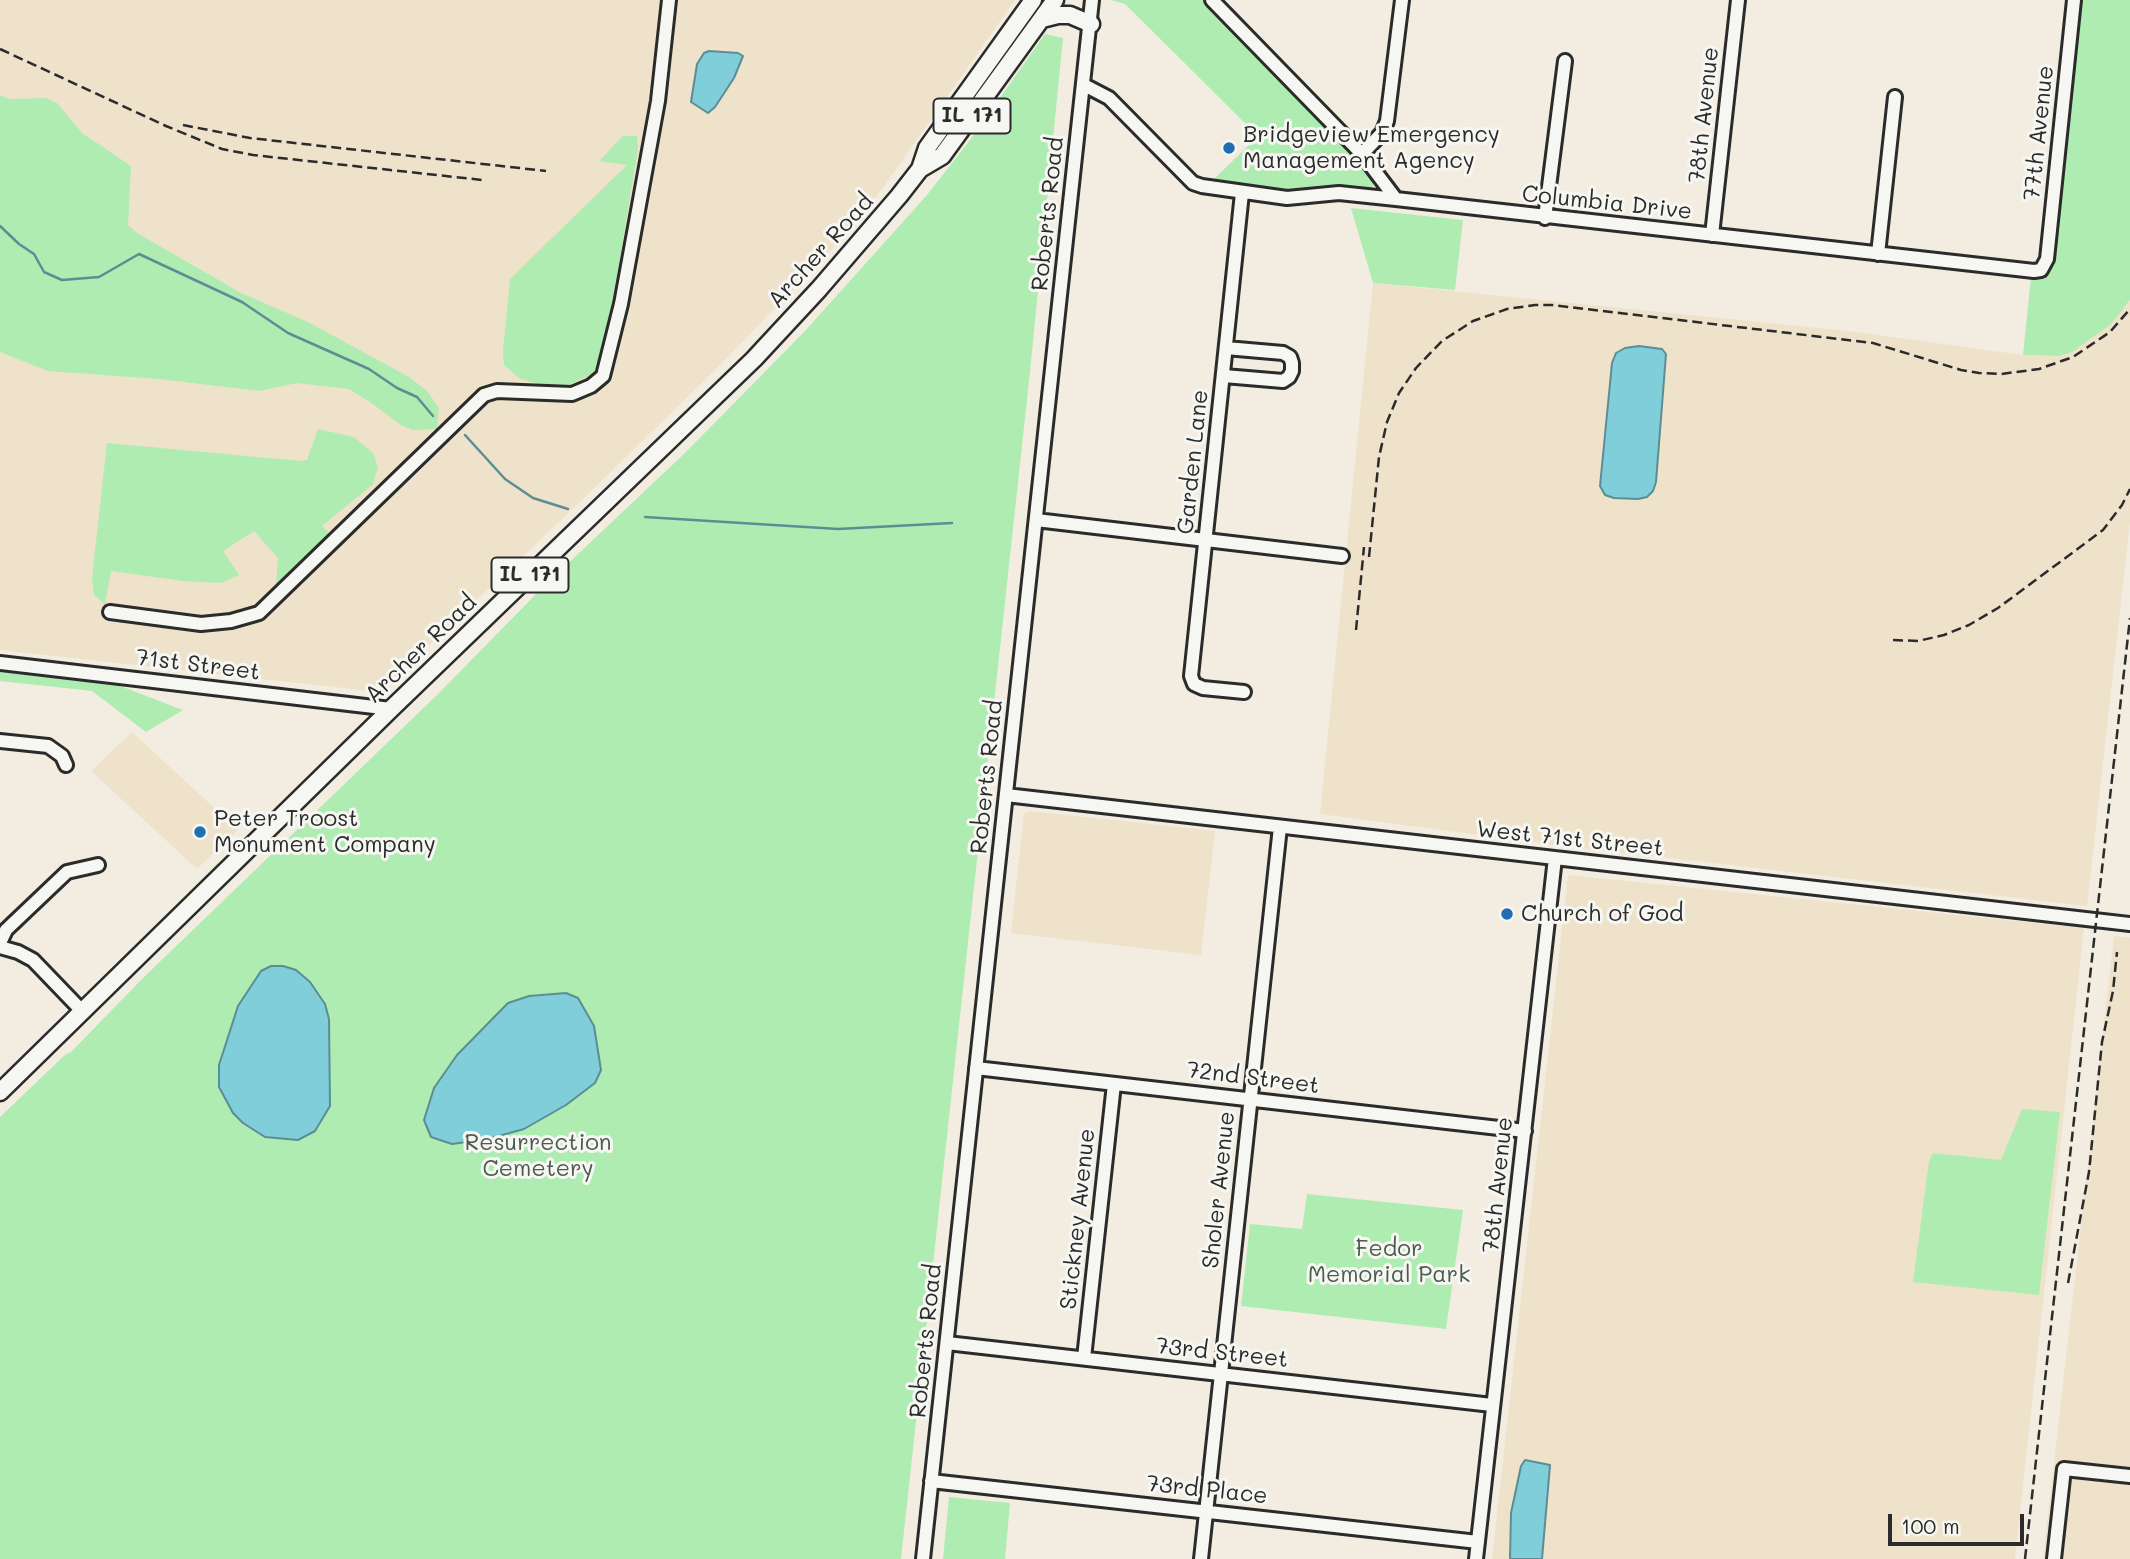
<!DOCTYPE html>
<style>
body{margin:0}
#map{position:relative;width:2130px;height:1559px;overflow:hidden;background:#f2ede0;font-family:Mali,sans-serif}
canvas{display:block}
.scale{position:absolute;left:1888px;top:1514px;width:136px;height:32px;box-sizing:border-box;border:4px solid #2b2b2b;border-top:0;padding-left:9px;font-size:21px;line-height:24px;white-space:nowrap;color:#2b2b2b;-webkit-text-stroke:5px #f6f6f2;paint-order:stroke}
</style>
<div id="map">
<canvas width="2130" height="1559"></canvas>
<div class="scale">100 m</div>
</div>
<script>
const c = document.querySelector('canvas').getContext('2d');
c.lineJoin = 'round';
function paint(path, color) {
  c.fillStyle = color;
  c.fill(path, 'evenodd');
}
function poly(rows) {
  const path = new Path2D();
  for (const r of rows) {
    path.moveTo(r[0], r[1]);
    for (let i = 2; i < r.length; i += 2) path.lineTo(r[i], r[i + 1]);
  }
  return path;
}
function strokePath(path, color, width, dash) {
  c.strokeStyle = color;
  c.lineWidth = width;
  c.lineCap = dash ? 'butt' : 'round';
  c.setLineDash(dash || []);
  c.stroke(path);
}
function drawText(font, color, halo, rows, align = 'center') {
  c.font = font + ' Mali,sans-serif';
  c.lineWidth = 6;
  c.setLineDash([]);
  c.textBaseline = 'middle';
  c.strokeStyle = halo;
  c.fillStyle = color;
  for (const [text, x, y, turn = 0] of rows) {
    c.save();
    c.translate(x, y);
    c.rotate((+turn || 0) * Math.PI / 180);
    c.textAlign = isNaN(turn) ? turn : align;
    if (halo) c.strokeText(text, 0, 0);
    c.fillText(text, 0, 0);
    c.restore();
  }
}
const built = poly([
 [0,0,1015,0,885,185,837,244,717,368,585,497,380,692,0,650],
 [1373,283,1848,331,2023,355,2059,356,2127,305,2130,300,2130,522,2087,906,1564,846,1320,814],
 [132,732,238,830,197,869,91,771],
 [1030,811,1215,831,1201,955,1011,933,1024,813],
 [1568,875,2084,928,2015,1559,1492,1559],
 [2114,936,2130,938,2130,1559,2043,1559]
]);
const green = poly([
 [1111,0,1205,0,1324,123,1372,177,1374,181,1372,188,1367,190,1326,186,1290,192,1210,183,1258,136,1125,4],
 [2080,0,2130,0,2130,300,2111,324,2072,352,2059,356,2023,355,2031,277,2037,277,2045,273],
 [1045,34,1063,38,1030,372,901,1559,0,1559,0,1117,66,1054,71,1052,144,977,438,694,542,588,685,453,805,331,927,195,970,140],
 [0,95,9,99,46,98,57,103,82,133,131,166,128,225,137,233,241,293,308,322,409,377,427,391,439,408,437,429,412,430,401,425,370,402,349,389,297,383,259,391,159,379,48,371,0,352],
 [623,136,637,136,638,149,606,343,596,372,569,385,540,385,519,378,504,365,503,351,510,279,627,165,599,161],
 [1351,208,1463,220,1455,290,1373,283],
 [318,429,354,437,373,453,378,467,373,484,322,526,329,533,276,587,278,558,254,531,223,551,239,575,221,583,183,581,111,571,105,604,94,595,92,578,107,443,300,461,307,460],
 [0,670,115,684,183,710,146,732,92,691,0,681],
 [2022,1109,2060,1112,2039,1295,1913,1282,1929,1161,1933,1153,2001,1160],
 [1307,1194,1463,1210,1446,1329,1241,1306,1250,1224,1302,1229],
 [949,1497,1010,1503,1005,1559,943,1559]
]);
const water = poly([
 [709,51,738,53,743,56,734,78,715,107,708,113,691,102,697,64,704,53,709,51],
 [1639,346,1662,349,1666,354,1656,482,1653,491,1647,497,1638,499,1614,498,1605,495,1600,486,1612,363,1616,353,1625,348,1639,346],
 [271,966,283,966,296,970,310,982,325,1004,329,1019,330,1106,315,1131,298,1140,265,1137,243,1123,233,1113,219,1087,219,1065,238,1006,261,971,271,966],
 [566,993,578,998,594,1026,601,1070,595,1083,566,1105,524,1129,488,1139,452,1144,431,1137,424,1120,434,1088,457,1055,508,1003,529,996,566,993],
 [1525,1460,1550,1465,1542,1559,1510,1559,1511,1513,1521,1466,1525,1460]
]);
const stream = poly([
 [0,226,19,244,34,254,44,272,62,280,99,277,139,254,242,302,288,333,369,369,397,388,417,397,433,416],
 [465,435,505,479,533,498,568,509],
 [645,517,838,529,952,523]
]);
const minor = poly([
 [1212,0,1362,154,1396,199,2034,271,2041,270,2047,259,2074,0],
 [1084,85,1109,98,1193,183,1202,186,1287,198,1339,193,1396,199],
 [1362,154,1382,133,1387,121,1402,0],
 [1242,193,1191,676,1194,684,1203,688,1244,692],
 [1545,218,1565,61],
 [1712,235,1738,0],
 [1878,254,1895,97],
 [1224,376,1283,381,1289,377,1292,371,1292,363,1290,357,1283,353,1226,348],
 [1036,520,1342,556],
 [110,612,201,624,231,621,259,613,484,395,497,391,572,394,591,386,603,376,621,304,658,101,669,0],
 [0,663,391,709],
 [0,741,48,746,62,756,66,765],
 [1006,795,2130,924],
 [0,943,6,930,67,872,98,865],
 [0,947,18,952,33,960,83,1012],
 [976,1068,1525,1131],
 [947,1343,1492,1405],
 [1084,1358,1114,1084],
 [931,1481,1478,1542],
 [923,1559,1092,0],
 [1201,1559,1280,827],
 [1476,1559,1555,858],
 [2054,1559,2064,1469,2130,1476]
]);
const major = poly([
 [1042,19,1058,15,1070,15,1091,24],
 [920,169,942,156,1055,0],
 [0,1092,391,709,754,359,819,289,899,196,920,169,927,148,1033,0]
]);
const rail = poly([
 [0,49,166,126,222,149,253,155,482,180],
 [183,125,250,138,546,171],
 [1369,557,1379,457,1387,422,1399,393,1416,368,1442,341,1473,321,1507,309,1535,305,1552,305,1873,343,1961,370,1979,373,2001,374,2039,369,2073,357,2110,332,2130,309],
 [1356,630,1364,547],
 [1893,640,1918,641,1944,635,1969,625,1998,608,2103,530,2122,505,2130,489],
 [2068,1283,2089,1172,2102,1042,2113,991,2117,952],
 [2025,1559,2130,618]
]);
const markers = [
 [1229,148,7,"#1f6fb2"],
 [200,832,7,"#1f6fb2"],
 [1507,914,7,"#1f6fb2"]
];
const shields = [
 [972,116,77],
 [530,575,77]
];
const shieldNames = [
 ["IL 171",972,116],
 ["IL 171",530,575]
];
const streetNames = [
 ["78th Avenue",1704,115,-84],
 ["77th Avenue",2039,133,-84],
 ["Columbia Drive",1607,203,6],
 ["Roberts Road",1048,214,-84],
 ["Archer Road",821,251,-48],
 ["Garden Lane",1193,462,-84],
 ["Archer Road",421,649,-44],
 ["71st Street",198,665,7],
 ["Roberts Road",987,777,-84],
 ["West 71st Street",1570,839,6],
 ["72nd Street",1253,1078,7],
 ["78th Avenue",1498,1185,-84],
 ["Sholer Avenue",1219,1190,-84],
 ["Stickney Avenue",1078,1219,-84],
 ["Roberts Road",926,1341,-84],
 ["73rd Street",1222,1353,6],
 ["73rd Place",1207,1490,6]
];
const poiNames = [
 ["Bridgeview Emergency",1243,135],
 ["Management Agency",1243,161],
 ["Peter Troost",214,819],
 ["Monument Company",214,845],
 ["Church of God",1521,914]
];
const parkNames = [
 ["Resurrection",538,1143],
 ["Cemetery",538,1169],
 ["Fedor",1389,1249],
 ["Memorial Park",1389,1275]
];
paint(built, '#eee2ca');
paint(green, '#afecb2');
paint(water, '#7fceda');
strokePath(water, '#5d8d94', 2);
strokePath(stream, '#5d8d94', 2.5);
strokePath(minor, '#2b2b2b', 18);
strokePath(major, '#2b2b2b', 21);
strokePath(minor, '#f6f6f2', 12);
strokePath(major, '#f6f6f2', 16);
strokePath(rail, '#2b2b2b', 2.5, [10, 5]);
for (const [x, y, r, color] of markers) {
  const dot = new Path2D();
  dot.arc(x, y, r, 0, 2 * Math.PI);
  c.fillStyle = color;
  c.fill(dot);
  strokePath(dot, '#f6f6f2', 2.5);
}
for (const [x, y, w] of shields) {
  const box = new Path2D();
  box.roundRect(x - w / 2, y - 17.5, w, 35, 5);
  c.fillStyle = '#f6f6f2';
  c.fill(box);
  strokePath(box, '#2b2b2b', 2);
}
drawText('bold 21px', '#2b2b2b', null, shieldNames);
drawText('23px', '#2b2b2b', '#f6f6f2', streetNames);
drawText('23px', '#2b2b2b', '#f6f6f2', poiNames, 'left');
drawText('23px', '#4c5b4d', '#f6f6f2', parkNames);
</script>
